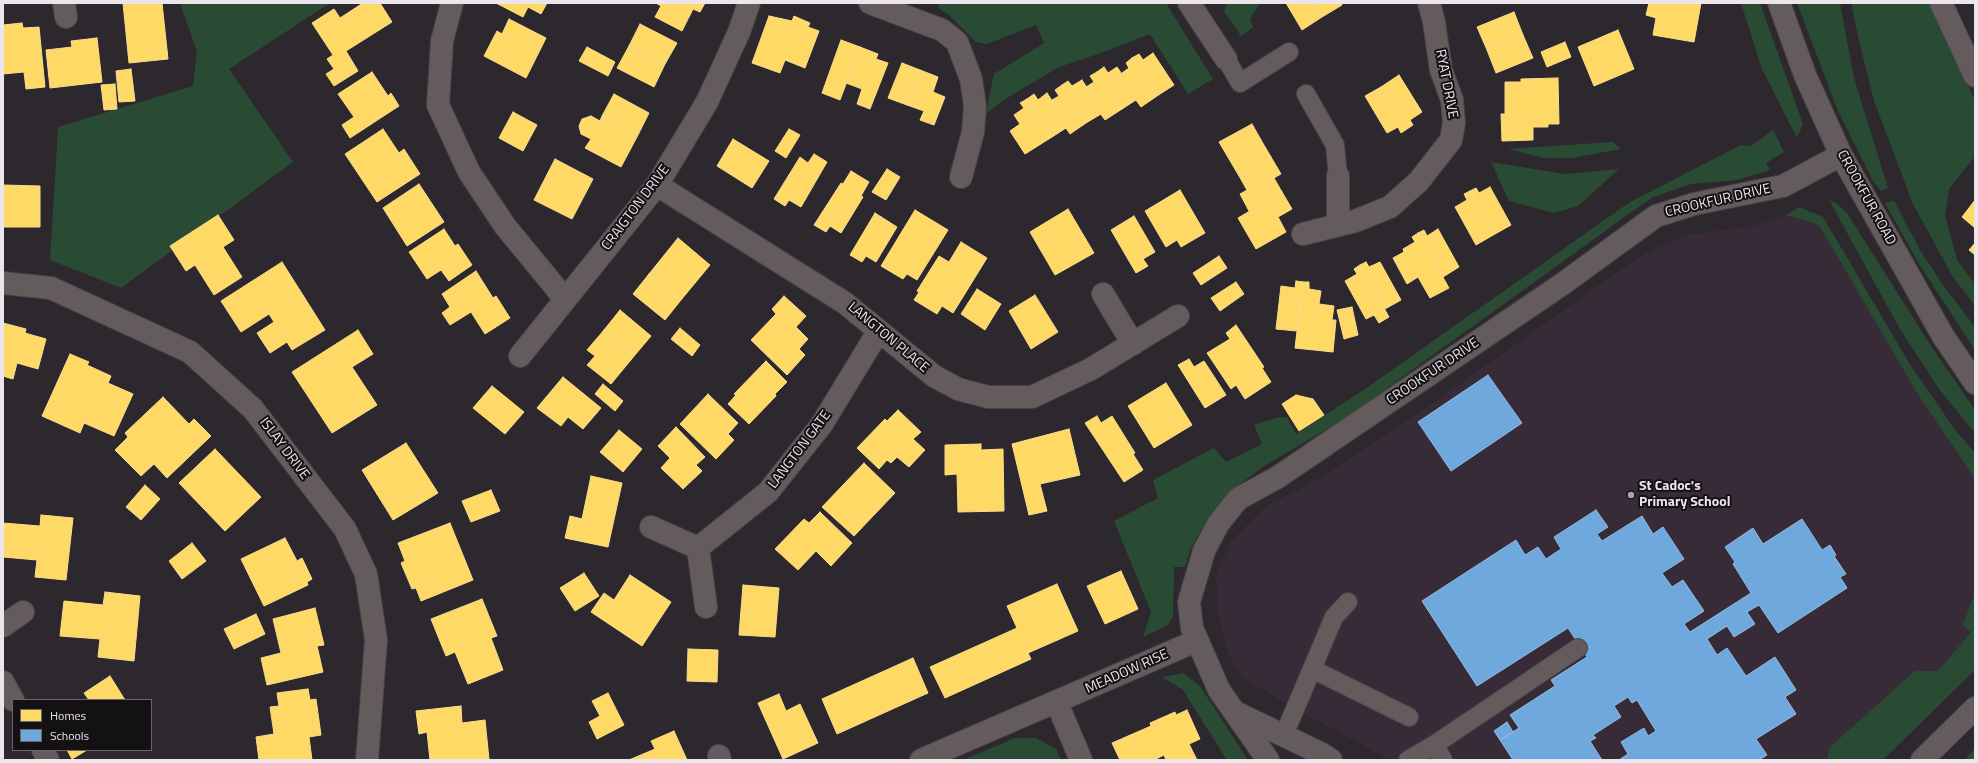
<!DOCTYPE html>
<style>
body{margin:0}
#map{position:relative;width:1978px;height:763px;overflow:hidden;background:#2d282d;font-family:"Titillium Web",sans-serif}
canvas{display:block}
.frame{position:absolute;inset:0;border:4px solid #ece6ec;pointer-events:none}
.legend{position:absolute;left:12px;top:699px;width:140px;height:52px;box-sizing:border-box;background:#141114;border:1px solid #6a666a;margin:0;padding:5px 7px;list-style:none;font-size:12px;color:#ece6ec}
.legend li{display:flex;align-items:center;gap:8px;height:20px}
.legend b{width:20px;border:1px solid #6a666a}
</style>
<div id="map">
<canvas width="1978" height="763"></canvas>
<div class="frame"></div>
<ul class="legend">
<li><b style="height:11px;background:#ffd966"></b>Homes</li>
<li><b style="height:11px;background:#6fa8dc"></b>Schools</li>
</ul>
</div>
<script>
const c = document.querySelector('canvas').getContext('2d');
c.lineJoin = 'round';
function paint(path, color) {
  c.fillStyle = color;
  c.fill(path, 'evenodd');
}
function poly(rows) {
  const path = new Path2D();
  for (const r of rows) {
    path.moveTo(r[0], r[1]);
    for (let i = 2; i < r.length; i += 2) path.lineTo(r[i], r[i + 1]);
  }
  return path;
}
function strokePath(path, color, width, dash) {
  c.strokeStyle = color;
  c.lineWidth = width;
  c.lineCap = dash ? 'butt' : 'round';
  c.setLineDash(dash || []);
  c.stroke(path);
}
function drawText(font, color, halo, rows, align = 'center') {
  c.font = font + ' "Titillium Web",sans-serif';
  c.lineWidth = 4;
  c.setLineDash([]);
  c.textBaseline = 'middle';
  c.strokeStyle = halo;
  c.fillStyle = color;
  for (const [text, x, y, turn = 0] of rows) {
    c.save();
    c.translate(x, y);
    c.rotate((+turn || 0) * Math.PI / 180);
    c.textAlign = isNaN(turn) ? turn : align;
    if (halo) c.strokeText(text, 0, 0);
    c.fillText(text, 0, 0);
    c.restore();
  }
}
const built = poly([
 [1786,215,1819,225,1917,393,1975,479,1975,627,1938,671,1856,760,1390,760,1280,700,1242,677,1227,651,1218,616,1216,574,1233,539,1267,505,1307,486,1400,426,1636,259,1660,246,1686,235,1753,226]
]);
const green = poly([
 [180,3,330,3,229,69,293,162,121,288,50,260,58,127,193,86,197,52],
 [940,3,1166,3,1213,79,1188,94,1150,34,1101,53,1059,67,1002,101,986,114,994,74,1044,43,1036,25,987,44,976,42,949,15,938,8],
 [1227,3,1260,3,1250,19,1253,27,1241,36,1224,11],
 [1741,3,1760,3,1803,124,1797,138,1762,69],
 [1797,3,1840,3,1854,78,1888,188,1881,191,1873,181,1838,111],
 [1851,3,1934,3,1947,39,1975,101,1975,156,1949,189,1945,215,1957,260,1975,284,1975,306,1953,277,1913,204,1874,101,1859,41],
 [1773,130,1784,152,1766,163,1770,170,1737,180,1690,184,1651,198,1344,419,1264,466,1231,491,1208,517,1191,548,1185,567,1174,567,1173,616,1168,625,1143,637,1151,612,1114,521,1158,498,1153,480,1214,448,1226,462,1262,444,1254,425,1276,418,1287,417,1296,434,1365,389,1630,202,1741,145,1751,146],
 [1613,142,1621,149,1571,158,1544,158,1508,149],
 [1491,162,1565,174,1619,169,1578,206,1554,213,1509,201],
 [1829,200,1836,203,1847,213,1927,340,1975,410,1975,433,1939,389,1900,329],
 [1894,201,1920,250,1943,285,1975,327,1975,350,1919,264,1885,203],
 [1799,207,1823,217,1911,366,1956,431,1975,453,1975,479,1917,393,1819,225,1786,215],
 [1975,597,1975,670,1883,760,1827,760,1830,747,1915,671,1938,671,1971,632,1963,625,1973,598],
 [1183,673,1200,686,1248,760,1227,760,1183,690,1162,677],
 [1015,738,1036,738,1056,749,1061,760,963,760],
 [1975,748,1975,760,1965,760]
]);
const homes = poly([
 [123,3,162,3,168,59,129,63,123,3],
 [363,3,380,3,392,22,346,51,358,71,334,86,326,74,334,69,327,59,333,55,312,23,334,9,340,18,363,3],
 [496,3,547,3,541,14,528,7,523,17,496,3],
 [656,3,705,3,700,12,693,9,682,31,655,17,661,6,656,3],
 [1286,3,1313,3,1322,17,1302,30,1286,3],
 [1313,3,1341,3,1342,5,1322,17,1313,3],
 [1649,3,1701,3,1694,42,1653,35,1656,18,1646,15,1649,3],
 [1514,12,1523,35,1487,50,1477,27,1514,12],
 [769,16,792,21,794,16,810,23,808,27,819,31,805,68,785,60,780,73,752,63,769,16],
 [509,19,546,38,526,78,484,56,497,31,502,34,509,19],
 [22,23,23,28,39,27,45,87,26,89,24,72,3,74,3,25,22,23],
 [640,24,677,43,665,64,629,46,640,24],
 [1618,30,1634,69,1594,86,1578,47,1618,30],
 [1523,35,1533,58,1496,73,1487,50,1523,35],
 [97,38,102,82,50,88,46,50,72,47,71,41,97,38],
 [841,40,860,47,840,100,822,93,841,40],
 [1565,42,1571,57,1547,67,1541,52,1565,42],
 [629,46,665,64,654,87,617,68,629,46],
 [587,47,615,62,608,76,579,61,587,47],
 [860,47,878,54,876,59,888,63,870,109,857,104,862,89,846,83,860,47],
 [1153,53,1174,85,1157,96,1132,58,1139,54,1143,60,1153,53],
 [1132,58,1157,96,1141,107,1128,89,1131,87,1122,73,1129,68,1126,63,1132,58],
 [902,63,920,70,907,105,888,98,902,63],
 [1104,67,1108,73,1117,67,1131,87,1128,89,1136,100,1122,109,1097,72,1104,67],
 [131,69,135,101,119,102,116,71,131,69],
 [920,70,938,77,933,92,945,97,934,125,920,120,924,111,907,105,920,70],
 [372,72,388,96,391,93,399,106,350,138,342,125,354,117,338,94,372,72],
 [1097,72,1122,109,1105,120,1092,102,1095,100,1086,87,1094,82,1090,76,1097,72],
 [1399,75,1422,112,1410,120,1413,125,1407,129,1381,87,1399,75],
 [1558,78,1559,124,1548,124,1548,127,1533,127,1533,140,1502,141,1501,114,1505,114,1505,82,1521,82,1521,79,1558,78],
 [1082,80,1095,100,1092,102,1101,114,1086,123,1062,85,1068,81,1072,86,1082,80],
 [115,84,117,109,104,110,101,85,115,84],
 [1062,85,1086,123,1070,134,1057,115,1060,113,1052,100,1059,96,1055,90,1062,85],
 [1381,87,1407,129,1401,133,1398,127,1387,133,1365,96,1381,87],
 [1047,93,1060,113,1057,115,1066,128,1052,137,1027,99,1034,94,1038,100,1047,93],
 [614,94,649,113,638,135,602,116,614,94],
 [1027,99,1052,137,1025,154,1010,131,1020,124,1014,115,1024,108,1020,103,1027,99],
 [513,112,537,125,523,151,499,138,513,112],
 [591,116,600,121,602,116,638,135,621,167,585,148,591,139,581,134,579,126,582,119,591,116],
 [1252,124,1261,140,1229,159,1219,142,1252,124],
 [383,129,399,153,404,149,420,174,377,202,345,154,383,129],
 [789,129,800,135,786,158,775,151,789,129],
 [733,139,769,161,752,188,717,166,733,139],
 [1261,140,1271,157,1239,176,1229,159,1261,140],
 [814,154,827,162,801,207,789,200,785,206,774,199,800,157,808,163,814,154],
 [1271,157,1281,174,1261,185,1260,183,1247,190,1239,176,1271,157],
 [555,159,593,179,572,219,534,200,555,159],
 [887,169,900,177,886,200,872,192,887,169],
 [851,171,869,182,861,196,863,197,841,233,830,226,826,232,814,225,841,183,843,184,851,171],
 [1274,178,1282,192,1249,211,1240,194,1260,183,1261,185,1274,178],
 [419,184,444,222,407,246,383,208,419,184],
 [3,185,40,186,40,227,3,227,3,185],
 [1490,187,1511,225,1495,234,1470,191,1476,188,1479,193,1490,187],
 [1180,190,1205,233,1181,247,1177,240,1166,247,1145,211,1180,190],
 [1470,191,1495,234,1476,245,1455,207,1467,200,1464,194,1470,191],
 [1282,192,1292,209,1278,217,1286,232,1256,249,1238,218,1282,192],
 [1975,200,1975,228,1962,217,1975,200],
 [1068,209,1094,253,1055,275,1030,232,1068,209],
 [915,210,948,230,917,280,907,274,903,279,881,266,915,210],
 [875,213,897,227,876,262,866,256,862,262,850,255,875,213],
 [218,215,234,240,223,247,242,277,214,295,195,265,186,271,170,246,218,215],
 [1134,216,1155,252,1143,259,1148,266,1136,273,1111,230,1134,216],
 [444,229,455,246,458,244,472,265,449,281,441,270,427,279,409,252,444,229],
 [1438,229,1459,267,1443,277,1418,233,1424,230,1427,236,1438,229],
 [1418,233,1449,288,1430,298,1418,277,1407,284,1393,258,1404,252,1403,249,1415,242,1412,237,1418,233],
 [678,238,710,265,681,300,649,274,678,238],
 [961,242,987,258,953,313,942,306,937,314,914,300,919,292,917,291,939,256,949,262,961,242],
 [1975,243,1975,255,1969,250,1975,243],
 [1219,256,1227,268,1201,285,1193,273,1219,256],
 [282,262,325,330,292,350,287,342,270,353,257,333,274,322,269,314,241,332,221,301,282,262],
 [1366,262,1369,267,1380,262,1401,300,1385,309,1360,265,1366,262],
 [1360,265,1389,317,1379,323,1374,315,1366,319,1345,281,1357,274,1354,269,1360,265],
 [476,271,493,298,496,296,510,318,485,334,471,312,450,325,442,313,450,307,442,294,476,271],
 [649,274,681,300,665,320,633,294,649,274],
 [1296,281,1303,282,1297,331,1276,329,1281,286,1295,288,1296,281],
 [1236,282,1244,294,1220,311,1211,298,1236,282],
 [1303,282,1309,282,1309,289,1321,291,1319,304,1334,306,1332,320,1336,320,1333,352,1295,348,1303,282],
 [977,289,1001,304,985,330,961,314,977,289],
 [1035,295,1058,332,1031,349,1009,311,1035,295],
 [784,296,806,316,796,327,808,339,799,349,805,355,787,375,751,340,776,314,772,309,784,296],
 [1352,307,1358,335,1344,339,1337,310,1352,307],
 [620,310,651,336,635,355,604,330,620,310],
 [3,323,26,329,25,333,46,339,38,369,17,363,13,379,3,376,3,323],
 [1236,325,1264,367,1262,368,1271,382,1245,399,1236,385,1231,389,1207,353,1230,339,1226,333,1236,325],
 [680,328,700,345,692,356,671,339,680,328],
 [358,330,373,354,352,367,377,405,332,433,292,372,358,330],
 [604,330,635,355,611,384,587,365,595,356,587,350,604,330],
 [70,354,89,362,87,365,111,376,108,383,133,394,114,436,84,423,80,433,42,416,70,354],
 [1189,359,1194,367,1204,361,1226,395,1205,408,1178,365,1189,359],
 [766,361,787,382,775,394,776,396,749,424,728,404,736,395,734,394,766,361],
 [563,377,601,408,583,429,568,417,561,426,537,408,563,377],
 [1166,383,1192,425,1154,448,1128,406,1166,383],
 [603,384,623,401,615,411,595,394,603,384],
 [492,386,524,412,505,434,473,408,492,386],
 [708,394,738,423,728,434,734,440,716,459,680,424,708,394],
 [1296,395,1313,399,1324,415,1299,431,1282,404,1296,395],
 [163,397,189,424,194,419,211,436,167,478,154,464,141,476,115,450,128,437,125,433,163,397],
 [898,410,921,432,913,439,925,450,909,467,897,457,891,463,887,460,879,469,857,448,885,419,887,421,898,410],
 [1097,416,1101,423,1112,416,1135,453,1133,454,1143,470,1124,482,1085,423,1097,416],
 [676,427,705,457,696,465,702,471,683,489,661,468,670,458,658,446,676,427],
 [1069,429,1080,475,1040,484,1047,511,1029,515,1012,444,1069,429],
 [619,430,642,449,623,472,600,452,619,430],
 [406,443,438,493,393,520,362,470,406,443],
 [981,444,981,450,1003,449,1004,511,958,512,957,474,945,475,945,445,981,444],
 [215,449,261,497,225,531,179,483,215,449],
 [864,463,895,493,854,536,822,507,864,463],
 [591,476,622,483,608,547,565,538,570,516,582,519,591,476],
 [145,485,160,499,141,520,126,507,145,485],
 [491,490,500,511,471,522,462,501,491,490],
 [820,512,852,543,831,566,816,551,798,570,775,549,804,519,809,523,820,512],
 [41,515,73,518,66,580,35,577,37,560,3,557,3,523,40,526,41,515],
 [450,523,473,580,421,601,416,588,412,589,401,563,405,561,398,543,450,523],
 [285,538,297,561,302,558,312,579,307,582,308,585,264,606,241,559,285,538],
 [192,543,206,561,182,579,169,561,192,543],
 [1121,571,1138,609,1105,624,1087,586,1121,571],
 [584,573,599,596,575,611,560,588,584,573],
 [630,575,671,602,642,646,591,612,604,593,614,600,630,575],
 [1057,584,1078,631,1028,653,1031,659,945,698,930,667,1017,628,1007,606,1057,584],
 [743,585,779,588,775,637,739,635,743,585],
 [105,592,140,596,134,661,98,657,100,639,60,636,64,601,103,605,105,592],
 [482,599,497,636,491,638,503,670,468,684,455,652,446,656,431,619,482,599],
 [315,608,324,645,317,646,323,672,267,685,261,658,281,653,273,619,315,608],
 [256,614,265,634,234,649,224,629,256,614],
 [688,649,718,650,717,682,687,681,688,649],
 [913,658,928,693,837,734,822,699,913,658],
 [110,676,125,700,89,700,84,693,110,676],
 [308,689,310,700,316,699,321,735,309,737,312,760,259,760,256,737,274,734,270,707,279,706,277,693,308,689],
 [608,693,624,725,597,739,589,722,600,716,592,701,608,693],
 [779,694,786,711,800,704,818,743,783,759,758,703,779,694],
 [461,706,462,723,485,720,489,759,430,760,427,732,419,734,416,711,461,706],
 [1187,710,1200,739,1189,744,1197,760,1166,760,1164,755,1154,760,1120,760,1112,743,1151,726,1150,723,1175,712,1176,715,1187,710],
 [674,731,687,760,629,760,655,749,651,741,674,731],
 [67,750,87,750,72,759,67,750]
]);
const schools = poly([
 [1488,375,1522,423,1451,471,1418,422,1488,375],
 [1596,510,1608,527,1597,534,1602,541,1642,516,1653,534,1663,527,1684,559,1662,573,1672,587,1683,580,1704,611,1684,624,1690,632,1751,593,1733,564,1735,562,1725,547,1753,528,1763,544,1802,519,1822,550,1830,545,1836,555,1834,556,1846,574,1840,577,1847,588,1778,633,1759,605,1747,612,1755,624,1734,637,1727,626,1707,639,1717,655,1727,648,1746,676,1775,657,1796,690,1785,697,1796,714,1756,739,1767,755,1759,760,1619,760,1628,754,1621,742,1644,728,1648,736,1656,731,1637,700,1632,703,1628,697,1614,706,1621,717,1593,735,1596,738,1590,741,1602,760,1513,760,1500,740,1519,728,1510,715,1555,686,1551,680,1587,657,1568,628,1477,686,1422,601,1516,540,1525,555,1538,547,1546,559,1561,549,1554,537,1596,510],
 [1507,722,1513,732,1500,740,1494,731,1507,722]
]);
const service = poly([
 [1226,59,1240,83,1289,52],
 [1306,94,1335,145,1338,176],
 [1312,669,1409,717],
 [1284,735,1334,617,1348,602],
 [1434,745,1443,760],
 [1408,760,1434,745,1578,648]
]);
const minor = poly([
 [64,3,66,17],
 [452,3,442,41,438,105,469,172,505,226,565,299],
 [870,3,942,30,957,42,971,79,975,106,973,132,961,177],
 [1189,3,1226,59],
 [1941,3,1975,76],
 [1338,176,1338,225],
 [657,185,845,303,934,376,958,389,988,397,1032,397,1091,369,1178,316],
 [1303,234,1355,221,1390,207,1419,181,1451,140,1454,123,1452,100,1441,70,1434,22,1429,3],
 [3,283,51,288,190,352,253,409,345,529,366,574,376,640,367,760],
 [1103,294,1133,344],
 [520,356,657,185,707,102,739,32,749,3],
 [651,527,698,548,768,492,822,424,878,332],
 [698,548,706,607],
 [3,626,23,612],
 [3,682,13,700],
 [1057,703,1081,760],
 [1235,712,1322,754,1331,760],
 [43,750,48,760],
 [719,756,720,760],
 [921,760,1196,641],
 [1268,760,1219,690,1192,628,1189,602,1204,551,1218,524,1238,499,1278,477,1561,285,1656,216,1694,204,1783,186,1841,155],
 [1922,760,1975,708]
]);
const tertiary = poly([
 [1779,3,1805,75,1841,155,1943,336,1975,383]
]);
const markers = [
 [1631,495,4,"#a9a4a9"]
];
const streetNames = [
 ["RYAT DRIVE",1446,84,79],
 ["CROOKFUR ROAD",1866,198,61],
 ["CROOKFUR DRIVE",1718,201,-13],
 ["CRAIGTON DRIVE",636,208,-53],
 ["LANGTON PLACE",888,338,40],
 ["CROOKFUR DRIVE",1433,372,-34],
 ["ISLAY DRIVE",284,449,53],
 ["LANGTON GATE",800,450,-53],
 ["MEADOW RISE",1127,672,-24]
];
const poiNames = [
 ["St Cadoc's",1639,487],
 ["Primary School",1639,503]
];
paint(built, '#372b37');
paint(green, '#2a4b33');
paint(homes, '#ffd966');
strokePath(homes, '#f9dd8e', 1);
paint(schools, '#6fa8dc');
strokePath(schools, '#94bbe1', 1);
strokePath(service, '#474347', 20);
strokePath(minor, '#474347', 24);
strokePath(tertiary, '#474347', 24);
strokePath(service, '#645c5c', 18);
strokePath(minor, '#645c5c', 22);
strokePath(tertiary, '#645c5c', 22);
for (const [x, y, r, color] of markers) {
  const dot = new Path2D();
  dot.arc(x, y, r, 0, 2 * Math.PI);
  c.fillStyle = color;
  c.fill(dot);
  strokePath(dot, '#141114', 1.5);
}
drawText('14px', '#ece6ec', '#141114', streetNames);
drawText('bold 14px', '#ece6ec', '#141114', poiNames, 'left');
</script>
